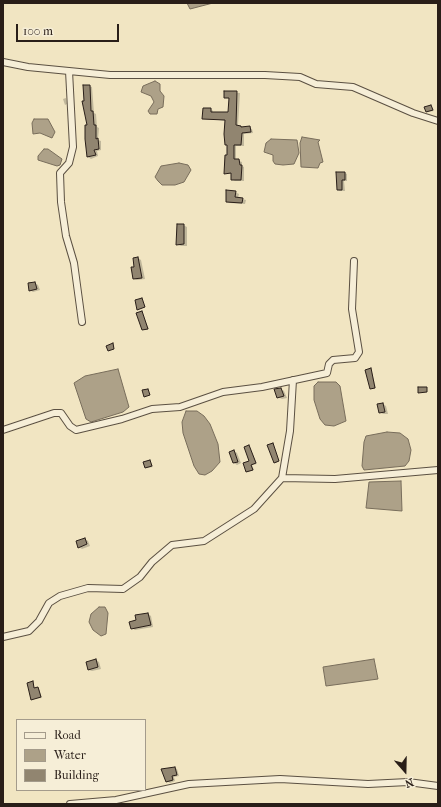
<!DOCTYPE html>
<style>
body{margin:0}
#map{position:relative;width:441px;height:807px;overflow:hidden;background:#f1e5c2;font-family:"IM FELL French Canon",serif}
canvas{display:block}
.frame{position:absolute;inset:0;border:4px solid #291e18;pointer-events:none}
.legend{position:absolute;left:16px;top:719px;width:130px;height:72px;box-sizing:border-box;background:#f6eed7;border:1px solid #a49b8b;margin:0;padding:5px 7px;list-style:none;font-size:12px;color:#291e18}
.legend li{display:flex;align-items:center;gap:8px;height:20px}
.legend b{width:20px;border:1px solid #a49b8b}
.north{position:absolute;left:385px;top:751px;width:40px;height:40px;-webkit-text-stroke:3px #f6eed7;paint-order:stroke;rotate:160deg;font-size:11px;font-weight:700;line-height:16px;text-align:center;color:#291e18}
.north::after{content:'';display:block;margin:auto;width:14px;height:18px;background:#291e18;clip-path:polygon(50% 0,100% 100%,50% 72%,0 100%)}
.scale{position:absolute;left:16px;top:24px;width:103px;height:18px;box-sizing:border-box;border:2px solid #291e18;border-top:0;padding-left:5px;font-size:12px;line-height:14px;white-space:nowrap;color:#291e18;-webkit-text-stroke:3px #f6eed7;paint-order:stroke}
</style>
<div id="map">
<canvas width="441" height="807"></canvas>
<div class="frame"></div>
<ul class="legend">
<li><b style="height:5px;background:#f6eed7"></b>Road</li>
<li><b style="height:11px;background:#ada188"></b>Water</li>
<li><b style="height:11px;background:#918570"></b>Building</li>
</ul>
<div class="north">N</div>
<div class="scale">100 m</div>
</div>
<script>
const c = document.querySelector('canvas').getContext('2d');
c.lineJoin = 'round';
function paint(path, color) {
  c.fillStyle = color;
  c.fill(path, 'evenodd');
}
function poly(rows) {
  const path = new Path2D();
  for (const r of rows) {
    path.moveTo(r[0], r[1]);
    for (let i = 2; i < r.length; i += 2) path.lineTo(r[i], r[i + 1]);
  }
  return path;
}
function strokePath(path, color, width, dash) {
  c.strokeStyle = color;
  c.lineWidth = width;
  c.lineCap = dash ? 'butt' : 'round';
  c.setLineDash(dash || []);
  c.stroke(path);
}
const water = poly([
 [187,3,213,3,190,9,187,3],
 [155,81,160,84,160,91,164,96,163,107,158,109,157,114,150,114,148,111,154,102,151,96,141,92,143,86,155,81],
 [34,119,48,119,55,132,52,138,40,133,33,134,32,123,34,119],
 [302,137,320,140,318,142,323,162,320,163,318,168,301,167,300,143,302,137],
 [271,139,297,140,299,153,294,164,283,165,275,164,273,161,273,155,264,152,266,143,271,139],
 [44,149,48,149,62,159,60,165,57,166,38,160,38,156,44,149],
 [179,163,188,165,191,170,184,182,175,185,162,185,158,181,155,177,161,166,179,163],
 [118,369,129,407,123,412,91,422,86,419,74,383,85,376,118,369],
 [318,382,336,382,340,386,346,421,334,426,325,425,320,419,314,400,314,386,318,382],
 [186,411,197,411,204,416,210,424,218,444,220,462,212,471,205,475,199,474,194,466,183,433,182,422,186,411],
 [387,432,400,433,408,439,411,450,409,461,405,466,364,470,362,466,364,442,366,436,387,432],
 [401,481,402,511,366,508,369,482,401,481],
 [99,607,105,607,108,613,106,634,101,636,93,630,89,622,91,614,99,607],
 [374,659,378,679,326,686,323,667,374,659]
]);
const shadow = poly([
 [89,86,92,87,94,113,96,114,97,127,99,128,98,140,101,141,101,150,97,151,98,156,91,159,88,157,87,126,89,126,85,101],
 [225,92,240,93,238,126,252,129,253,133,244,134,244,146,236,146,236,160,242,162,242,166,244,167,244,181,235,181,232,179,232,174,225,173,228,156,226,121,203,118,211,109,213,111,213,113,229,114,230,99,225,97],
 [66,98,67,104,65,105,63,99],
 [431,106,434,111,427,112,426,108],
 [345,173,347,174,347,181,344,181,345,191,340,191,338,190],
 [235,192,239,194,238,198,246,200,245,204,230,203,227,201],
 [183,225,187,227,187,246,181,246,177,244],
 [138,258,141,260,145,279,137,280,134,279],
 [35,283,38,285,40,290,33,292,30,290],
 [142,313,149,329,144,330,143,330],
 [371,369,376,388,372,389,366,370],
 [281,389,284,391,287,398,282,399,278,397],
 [383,404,386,406,388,414,383,414,380,412],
 [273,444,279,461,276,463,274,462],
 [249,446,257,464,252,465,254,470,248,472,247,472,250,462],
 [234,451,237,453,241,463,237,465,234,463],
 [150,461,153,467,147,468,146,468],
 [85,539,88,541,90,546,82,549,79,547],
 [148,614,151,616,153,627,135,630,132,628,138,621],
 [96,660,99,662,101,669,92,671,89,670],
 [33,683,35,689,39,689,42,698,32,699],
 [175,768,177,769,179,776,174,777,175,781,170,783,167,781]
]);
const building = poly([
 [83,85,90,85,91,111,93,111,94,125,96,125,96,139,98,138,99,149,94,150,96,155,87,157,85,139,85,125,87,125,82,101,84,101,83,85],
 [224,91,237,91,236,125,241,126,241,127,250,126,251,132,242,133,241,145,234,145,234,159,239,159,240,165,242,165,241,180,231,180,231,173,224,174,225,155,227,155,227,145,225,145,224,134,225,120,202,119,203,108,211,108,211,112,228,112,229,98,224,98,224,91],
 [431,105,433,110,426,112,424,107,431,105],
 [336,172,345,172,345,180,342,180,342,190,337,190,336,172],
 [226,190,236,191,235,197,243,198,242,203,226,202,226,190],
 [177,224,184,224,184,244,176,245,177,224],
 [138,257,142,278,133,279,131,267,134,267,133,258,138,257],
 [35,282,37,289,29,291,28,283,35,282],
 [142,298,145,307,137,310,135,300,142,298],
 [142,311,148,329,142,330,136,313,142,311],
 [113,343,114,349,108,351,106,346,113,343],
 [371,368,375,388,370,389,365,370,371,368],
 [418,387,427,387,427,392,418,393,418,387],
 [281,388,284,396,277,398,274,389,281,388],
 [148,389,150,395,144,397,142,390,148,389],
 [383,403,385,412,379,413,377,404,383,403],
 [273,443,279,461,274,463,267,445,273,443],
 [249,445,256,463,251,465,253,470,246,472,243,463,249,461,244,447,249,445],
 [234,450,238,462,233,463,229,452,234,450],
 [150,460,152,466,145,468,143,462,150,460],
 [85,538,87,544,78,548,76,541,85,538],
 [148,613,151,625,131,629,129,622,136,620,135,615,148,613],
 [96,659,98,667,88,670,86,662,96,659],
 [33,681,34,688,38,687,41,697,31,700,27,683,33,681],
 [175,767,177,775,172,776,173,780,166,782,161,769,175,767]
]);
const minor = poly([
 [3,62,28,67,110,75,265,75,300,77,316,84,353,87,413,113,438,121],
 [69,71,73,147,69,163,60,173,61,202,66,236,74,263,82,322],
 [3,430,54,413,61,413,70,426,76,430,122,419,152,409,180,407,223,392,262,387,327,373,329,364,333,360,355,358,359,352,352,309,354,261],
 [282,478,335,479,438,470],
 [3,637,29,631,39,621,49,603,60,596,88,588,123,589,140,577,152,562,172,545,204,541,254,509,282,478,290,431,293,380],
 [70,804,116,800,189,784,280,779,368,784,408,782,438,786]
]);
paint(water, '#ada188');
strokePath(water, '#786d5b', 1);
paint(shadow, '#0003');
paint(building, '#918570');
strokePath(building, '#291e18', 1);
strokePath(minor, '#5b5042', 8);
strokePath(minor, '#f6eed7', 6);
</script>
